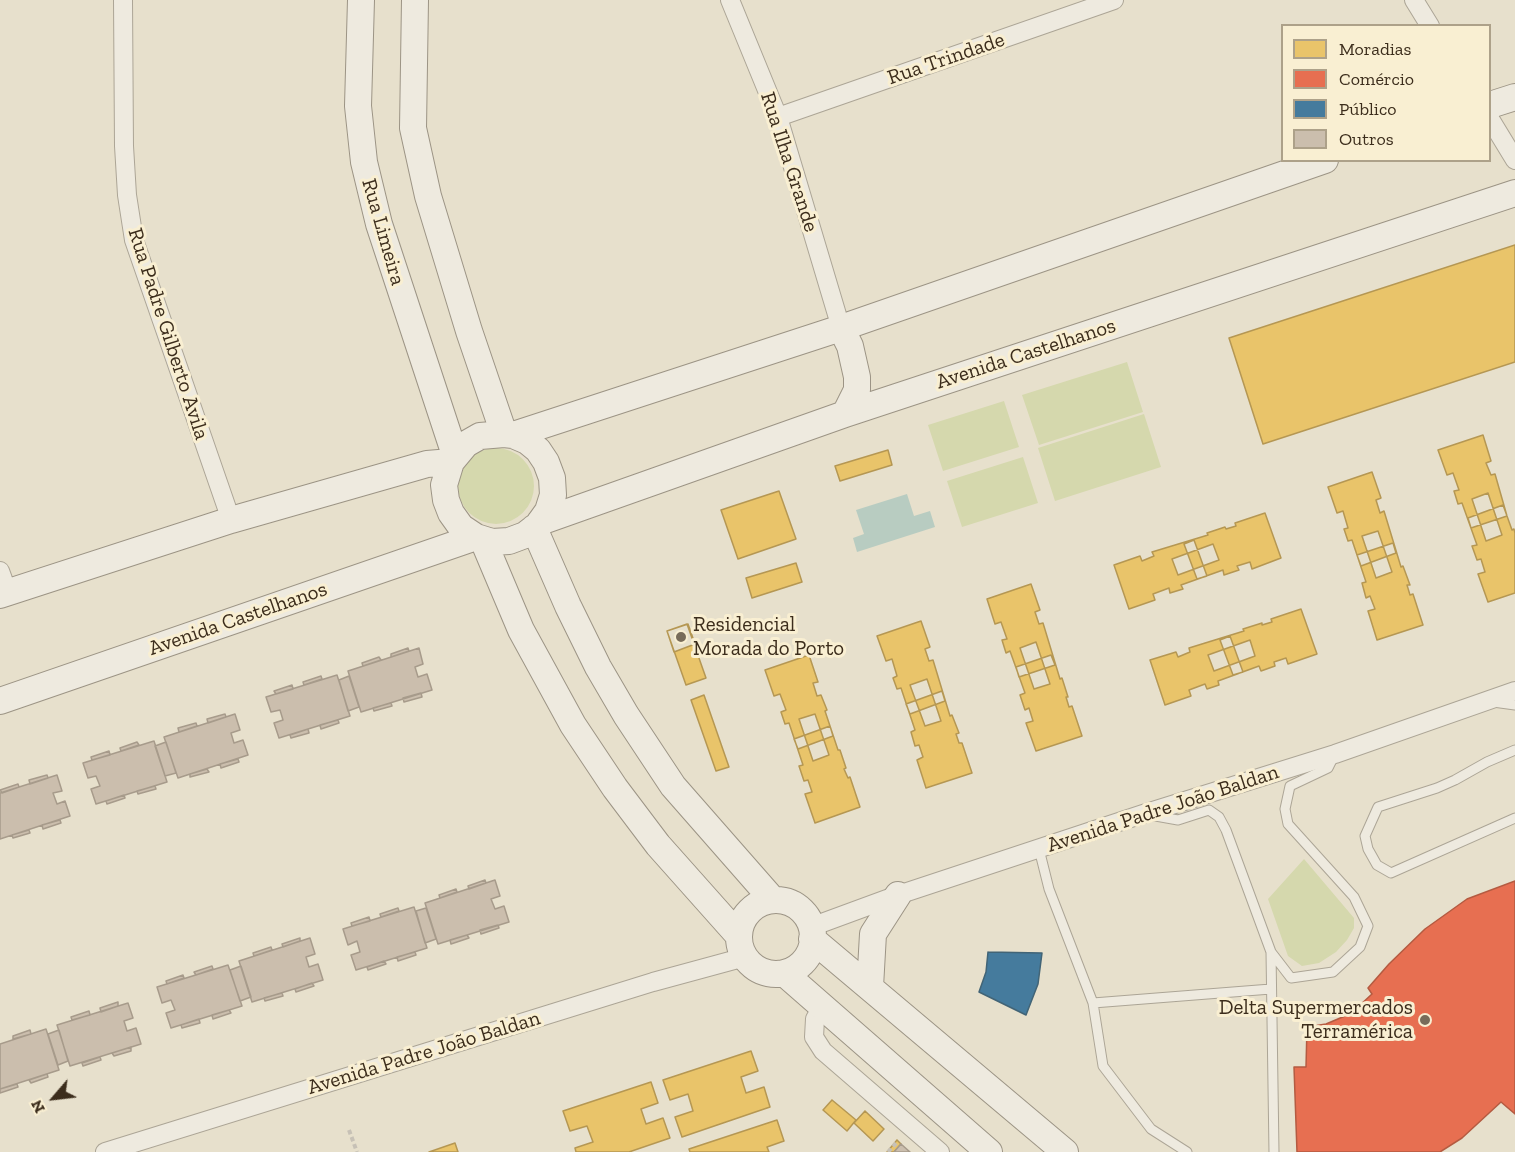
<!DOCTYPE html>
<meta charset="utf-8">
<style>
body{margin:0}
#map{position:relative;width:1515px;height:1152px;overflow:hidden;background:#e7e0cc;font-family:"Zilla Slab",serif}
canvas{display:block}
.legend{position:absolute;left:1281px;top:24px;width:210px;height:138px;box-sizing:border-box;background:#f9efd2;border:2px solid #ada189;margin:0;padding:8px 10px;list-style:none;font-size:18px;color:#3c2d1c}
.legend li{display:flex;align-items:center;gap:12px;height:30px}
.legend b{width:30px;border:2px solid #ada189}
.north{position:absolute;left:24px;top:1068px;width:60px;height:60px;-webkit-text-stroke:4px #f9efd2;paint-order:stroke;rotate:242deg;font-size:16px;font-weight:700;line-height:24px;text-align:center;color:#3c2d1c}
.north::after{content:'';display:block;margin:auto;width:21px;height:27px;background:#3c2d1c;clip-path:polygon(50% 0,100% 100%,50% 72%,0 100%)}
</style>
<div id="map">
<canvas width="1515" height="1152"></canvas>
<ul class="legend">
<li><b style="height:16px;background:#e9c46a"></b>Moradias</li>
<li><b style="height:16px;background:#e76f51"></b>Comércio</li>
<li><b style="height:16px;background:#457b9d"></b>Público</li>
<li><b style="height:16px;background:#cbbead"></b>Outros</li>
</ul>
<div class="north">N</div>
</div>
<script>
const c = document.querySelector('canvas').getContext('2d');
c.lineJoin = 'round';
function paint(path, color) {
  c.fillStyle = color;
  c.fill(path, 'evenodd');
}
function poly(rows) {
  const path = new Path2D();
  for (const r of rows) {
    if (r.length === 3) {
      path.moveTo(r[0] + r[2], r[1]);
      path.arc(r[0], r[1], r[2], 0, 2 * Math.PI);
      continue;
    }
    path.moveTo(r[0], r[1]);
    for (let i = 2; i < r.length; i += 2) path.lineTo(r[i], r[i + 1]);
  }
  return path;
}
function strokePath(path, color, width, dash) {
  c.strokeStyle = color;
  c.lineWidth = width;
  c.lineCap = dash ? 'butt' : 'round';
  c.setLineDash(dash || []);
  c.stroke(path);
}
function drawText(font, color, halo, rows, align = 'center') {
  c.font = font + ' "Zilla Slab",serif';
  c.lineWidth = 6;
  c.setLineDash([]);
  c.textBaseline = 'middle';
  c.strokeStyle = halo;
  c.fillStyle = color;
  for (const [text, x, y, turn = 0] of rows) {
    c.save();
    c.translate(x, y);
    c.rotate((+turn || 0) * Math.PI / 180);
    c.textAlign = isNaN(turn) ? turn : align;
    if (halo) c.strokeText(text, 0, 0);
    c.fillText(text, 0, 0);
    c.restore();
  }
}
const green = poly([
 [1127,362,1143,412,1039,445,1022,395],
 [1004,401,1019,447,943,471,928,425],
 [1144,414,1161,467,1055,501,1038,448],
 [496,486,38],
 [1023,457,1038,503,962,527,947,481],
 [1304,859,1354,918,1354,928,1347,940,1336,952,1319,963,1302,966,1288,956,1268,899]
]);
const water = poly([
 [907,494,914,516,930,511,935,527,857,552,853,538,864,534,856,510]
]);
const homes = poly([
 [1515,245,1515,362,1263,444,1229,338,1515,245],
 [1483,435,1491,461,1486,463,1491,475,1495,474,1507,516,1512,530,1514,529,1515,533,1515,593,1488,602,1478,574,1485,572,1481,559,1477,560,1472,546,1477,545,1462,503,1458,504,1454,491,1459,490,1453,473,1447,475,1438,450,1483,435],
 [888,450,892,465,840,481,835,466,888,450],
 [1372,472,1381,498,1376,500,1380,513,1384,511,1401,567,1403,566,1410,585,1407,585,1410,595,1413,594,1423,625,1377,640,1368,611,1375,609,1370,596,1366,598,1362,583,1366,582,1352,540,1348,541,1344,529,1348,528,1343,511,1337,513,1328,487,1372,472],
 [779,491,796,539,738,559,721,510,779,491],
 [1488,493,1502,535,1486,541,1472,499,1488,493],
 [1503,505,1507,516,1471,528,1468,518,1503,505],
 [1265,513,1281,558,1252,569,1250,562,1237,566,1239,570,1224,575,1223,570,1181,585,1183,589,1170,593,1169,588,1153,594,1155,600,1129,609,1114,565,1140,556,1142,561,1154,556,1152,552,1208,535,1207,533,1225,527,1226,529,1236,526,1235,523,1265,513],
 [1378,531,1392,572,1376,578,1362,536,1378,531],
 [1194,540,1207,576,1197,579,1184,544,1194,540],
 [1393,543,1396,553,1361,566,1357,555,1393,543],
 [1213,544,1219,560,1178,575,1172,559,1213,544],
 [796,563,802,582,752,598,746,578,796,563],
 [1031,584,1040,610,1035,612,1039,624,1043,623,1060,679,1062,678,1068,697,1066,697,1069,707,1072,706,1082,736,1036,751,1026,723,1033,721,1029,708,1025,710,1020,695,1025,693,1010,651,1006,653,1002,640,1007,639,1001,622,995,624,987,599,1031,584],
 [1301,609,1317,654,1288,664,1286,658,1274,662,1275,666,1261,671,1259,666,1218,681,1219,685,1207,689,1205,684,1189,690,1191,696,1165,705,1150,660,1176,652,1178,657,1190,652,1189,648,1244,631,1243,629,1262,623,1262,625,1272,622,1271,619,1301,609],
 [921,621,930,647,925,649,929,661,933,660,950,716,952,715,959,733,956,734,959,743,962,743,972,773,926,788,917,760,923,757,919,745,915,746,911,732,915,730,901,688,897,689,893,678,897,676,892,659,886,661,877,636,921,621],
 [687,624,706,678,686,685,667,631,687,624],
 [688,624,695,644,674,652,667,631,688,624],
 [1230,636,1243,672,1233,675,1220,640,1230,636],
 [1250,640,1255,656,1214,671,1208,655,1250,640],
 [1036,642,1050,684,1034,689,1020,648,1036,642],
 [809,655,818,682,813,683,817,696,821,695,827,710,825,711,838,750,840,750,846,768,844,769,848,778,850,777,860,807,815,823,805,794,812,792,808,780,804,781,799,766,803,765,789,723,785,724,781,712,786,710,780,694,774,696,765,670,809,655],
 [1051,655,1055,665,1019,677,1016,667,1051,655],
 [927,679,941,721,925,726,910,685,927,679],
 [942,691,945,701,910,714,906,704,942,691],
 [704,695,729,767,716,771,691,700,704,695],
 [815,714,829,755,813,761,799,719,815,714],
 [830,726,833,736,798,749,794,739,830,726],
 [751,1051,758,1071,741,1077,746,1093,764,1087,770,1107,682,1137,675,1117,693,1111,688,1094,670,1100,663,1080,751,1051],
 [651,1082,658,1103,641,1109,646,1124,663,1118,670,1138,629,1152,576,1152,575,1148,593,1142,587,1126,570,1131,563,1111,651,1082],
 [832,1100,856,1120,847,1131,823,1110,832,1100],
 [865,1111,884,1129,873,1141,854,1123,865,1111],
 [777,1120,784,1141,767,1147,769,1152,690,1152,689,1149,777,1120],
 [897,1140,901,1144,894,1152,887,1152,897,1140],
 [455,1143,458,1152,429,1152,455,1143]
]);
const shops = poly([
 [1515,881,1515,1114,1501,1102,1462,1138,1440,1152,1297,1152,1294,1067,1306,1067,1307,1027,1326,1024,1345,1016,1359,1006,1372,994,1368,988,1389,964,1425,929,1467,899,1515,881]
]);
const public = poly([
 [988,952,1042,953,1038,984,1026,1015,979,992,986,972,988,952]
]);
const building = poly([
 [408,648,409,651,391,657,391,654,408,648],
 [419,648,423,664,415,667,418,677,427,674,432,690,361,712,348,671,419,648],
 [379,657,381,660,363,666,362,663,379,657],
 [337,675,350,716,279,738,274,723,283,720,280,710,271,712,266,697,337,675],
 [321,676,322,679,304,685,303,682,321,676],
 [349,676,359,707,348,711,339,680,349,676],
 [292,685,293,689,276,694,274,691,292,685],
 [421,693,422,697,404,702,403,698,421,693],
 [391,703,392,706,374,711,373,708,391,703],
 [225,714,226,717,208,723,207,719,225,714],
 [235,714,240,730,231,733,234,743,243,740,248,755,178,778,164,737,235,714],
 [338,720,339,723,321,729,320,725,338,720],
 [196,723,197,726,179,732,178,728,196,723],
 [308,729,309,733,291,738,290,735,308,729],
 [154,741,167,782,96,804,91,789,100,786,96,776,88,778,83,763,154,741],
 [137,742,139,745,121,751,120,748,137,742],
 [166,742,176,773,165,776,155,746,166,742],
 [109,751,110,755,92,760,91,757,109,751],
 [238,759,239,762,221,768,220,764,238,759],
 [207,769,209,772,190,777,190,774,207,769],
 [47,775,48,778,30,784,29,780,47,775],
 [57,775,62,791,53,793,57,804,65,801,70,816,0,839,0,793,57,775],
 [18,784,19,787,2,793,0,790,18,784],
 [155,786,156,789,138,794,137,791,155,786],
 [124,795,125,798,107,804,106,801,124,795],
 [60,820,61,823,43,829,42,825,60,820],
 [29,830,30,833,13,838,12,835,29,830],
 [485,880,486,883,469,889,468,886,485,880],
 [495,880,500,896,491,899,495,909,504,906,509,922,438,944,425,903,495,880],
 [456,889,457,892,440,898,439,895,456,889],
 [414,907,427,948,356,970,351,955,360,952,357,941,348,945,343,929,414,907],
 [398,908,399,911,381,917,380,914,398,908],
 [426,908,436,939,425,943,416,911,426,908],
 [369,917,370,921,352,926,351,923,369,917],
 [498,925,499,928,481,934,480,930,498,925],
 [467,935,469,938,451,944,450,940,467,935],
 [300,938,300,941,283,947,282,944,300,938],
 [310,938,315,954,306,957,309,967,318,964,323,980,252,1002,239,961,310,938],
 [271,947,272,950,254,956,253,953,271,947],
 [415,952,416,955,398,961,397,957,415,952],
 [384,961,386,964,368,970,367,967,384,961],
 [228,965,242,1006,171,1028,166,1013,175,1010,171,1000,162,1003,157,987,228,965],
 [212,966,213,969,196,975,194,972,212,966],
 [241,966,251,997,240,1001,230,970,241,966],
 [183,975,184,978,167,984,166,981,183,975],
 [312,983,314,986,296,992,295,989,312,983],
 [282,993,283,996,265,1001,264,998,282,993],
 [118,1002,118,1006,101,1012,100,1008,118,1002],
 [128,1003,133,1018,124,1021,127,1031,136,1028,141,1044,70,1066,57,1025,128,1003],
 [229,1010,231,1013,213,1019,212,1015,229,1010],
 [89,1011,90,1015,72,1020,71,1017,89,1011],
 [199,1019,200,1023,182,1028,181,1025,199,1019],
 [46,1029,59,1070,0,1089,0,1044,46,1029],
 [30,1030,31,1034,13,1039,13,1036,30,1030],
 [59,1030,68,1061,58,1065,48,1034,59,1030],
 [131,1047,131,1051,114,1056,112,1053,131,1047],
 [100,1057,101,1060,83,1066,82,1063,100,1057],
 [47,1074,48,1077,31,1083,29,1080,47,1074],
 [17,1084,18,1087,0,1093,0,1089,17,1084],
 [901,1144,910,1152,894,1152,901,1144]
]);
const path = poly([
 [349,1130,357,1152],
 [888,1152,898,1141]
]);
const lane = poly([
 [1493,702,1515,705],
 [1515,750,1487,762,1455,780,1437,788,1378,807,1365,836,1368,849,1377,865,1391,873,1515,818],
 [1150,815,1178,820,1209,810,1219,817,1226,830,1271,952,1291,978,1333,972,1360,947,1368,926,1354,897,1288,824,1285,809,1290,786,1328,768,1334,756],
 [1039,849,1049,889,1093,1003,1271,989],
 [1271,952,1274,1152],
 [1093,1003,1103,1066,1151,1129,1187,1152]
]);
const street = poly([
 [123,0,124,146,127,195,134,240,231,520],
 [730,0,778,117,841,328],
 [1414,0,1430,26],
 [778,117,1114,0],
 [1490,119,1515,160],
 [0,571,8,593],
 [811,927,898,895,1143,814,1335,754,1515,691],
 [822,1006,815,1019,814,1037,823,1051,940,1152],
 [105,1152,653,982,745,957]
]);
const secondary = poly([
 [361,0,358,106,364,162,379,224,455,455],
 [415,0,413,128,428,196,469,331,504,434],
 [1490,105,1515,97],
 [841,328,850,346,857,377,857,390,845,414],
 [513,435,841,328,1325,160],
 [540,522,845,414,1515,193],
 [534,528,568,606,598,667,626,715,673,786,773,900],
 [483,540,521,630,573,725,615,788,658,845,739,936],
 [0,595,231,520,427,464,451,462],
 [0,701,476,537,492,542,509,541,525,535,538,525,548,511,553,495,552,478,546,462,538,450,527,441,513,435,504,434,480,436,466,444,451,462,444,485,446,500,451,513,461,527,476,537],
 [776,937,37],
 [812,939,1065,1152],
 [784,973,989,1152],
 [870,987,873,934,898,895]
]);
const markers = [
 [681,637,6,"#786c5a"],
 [1425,1020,6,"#786c5a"]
];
const streetNames = [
 ["Rua Trindade",946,59,-19],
 ["Rua Ilha Grande",789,162,72],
 ["Rua Limeira",383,232,74],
 ["Rua Padre Gilberto Avila",168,334,72],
 ["Avenida Castelhanos",1026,354,-18],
 ["Avenida Castelhanos",238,619,-19],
 ["Avenida Padre João Baldan",1163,809,-18],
 ["Avenida Padre João Baldan",424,1053,-17]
];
const poiNames = [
 ["Residencial",693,625],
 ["Morada do Porto",693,649],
 ["Delta Supermercados",1413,1008,"right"],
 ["Terramérica",1413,1032,"right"]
];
paint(green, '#d5d8ad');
paint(water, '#b8ccc1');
paint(homes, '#e9c46a');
strokePath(homes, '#b59753', 1.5);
paint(shops, '#e76f51');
strokePath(shops, '#b45b41', 1.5);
paint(public, '#457b9d');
strokePath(public, '#426476', 1.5);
paint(building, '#cbbead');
strokePath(building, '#a79b8b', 1.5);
strokePath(lane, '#aca596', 11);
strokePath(street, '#aca596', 20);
strokePath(secondary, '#9c9485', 28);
strokePath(path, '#c7c1b6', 4, [4.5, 3]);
strokePath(lane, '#eeeadf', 9);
strokePath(street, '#eeeadf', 18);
strokePath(secondary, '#eeeadf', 26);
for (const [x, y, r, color] of markers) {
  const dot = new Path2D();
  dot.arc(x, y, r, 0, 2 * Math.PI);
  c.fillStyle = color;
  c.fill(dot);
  strokePath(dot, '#f9efd2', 2);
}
drawText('21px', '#3c2d1c', '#f9efd2', streetNames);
drawText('21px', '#3c2d1c', '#f9efd2', poiNames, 'left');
</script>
